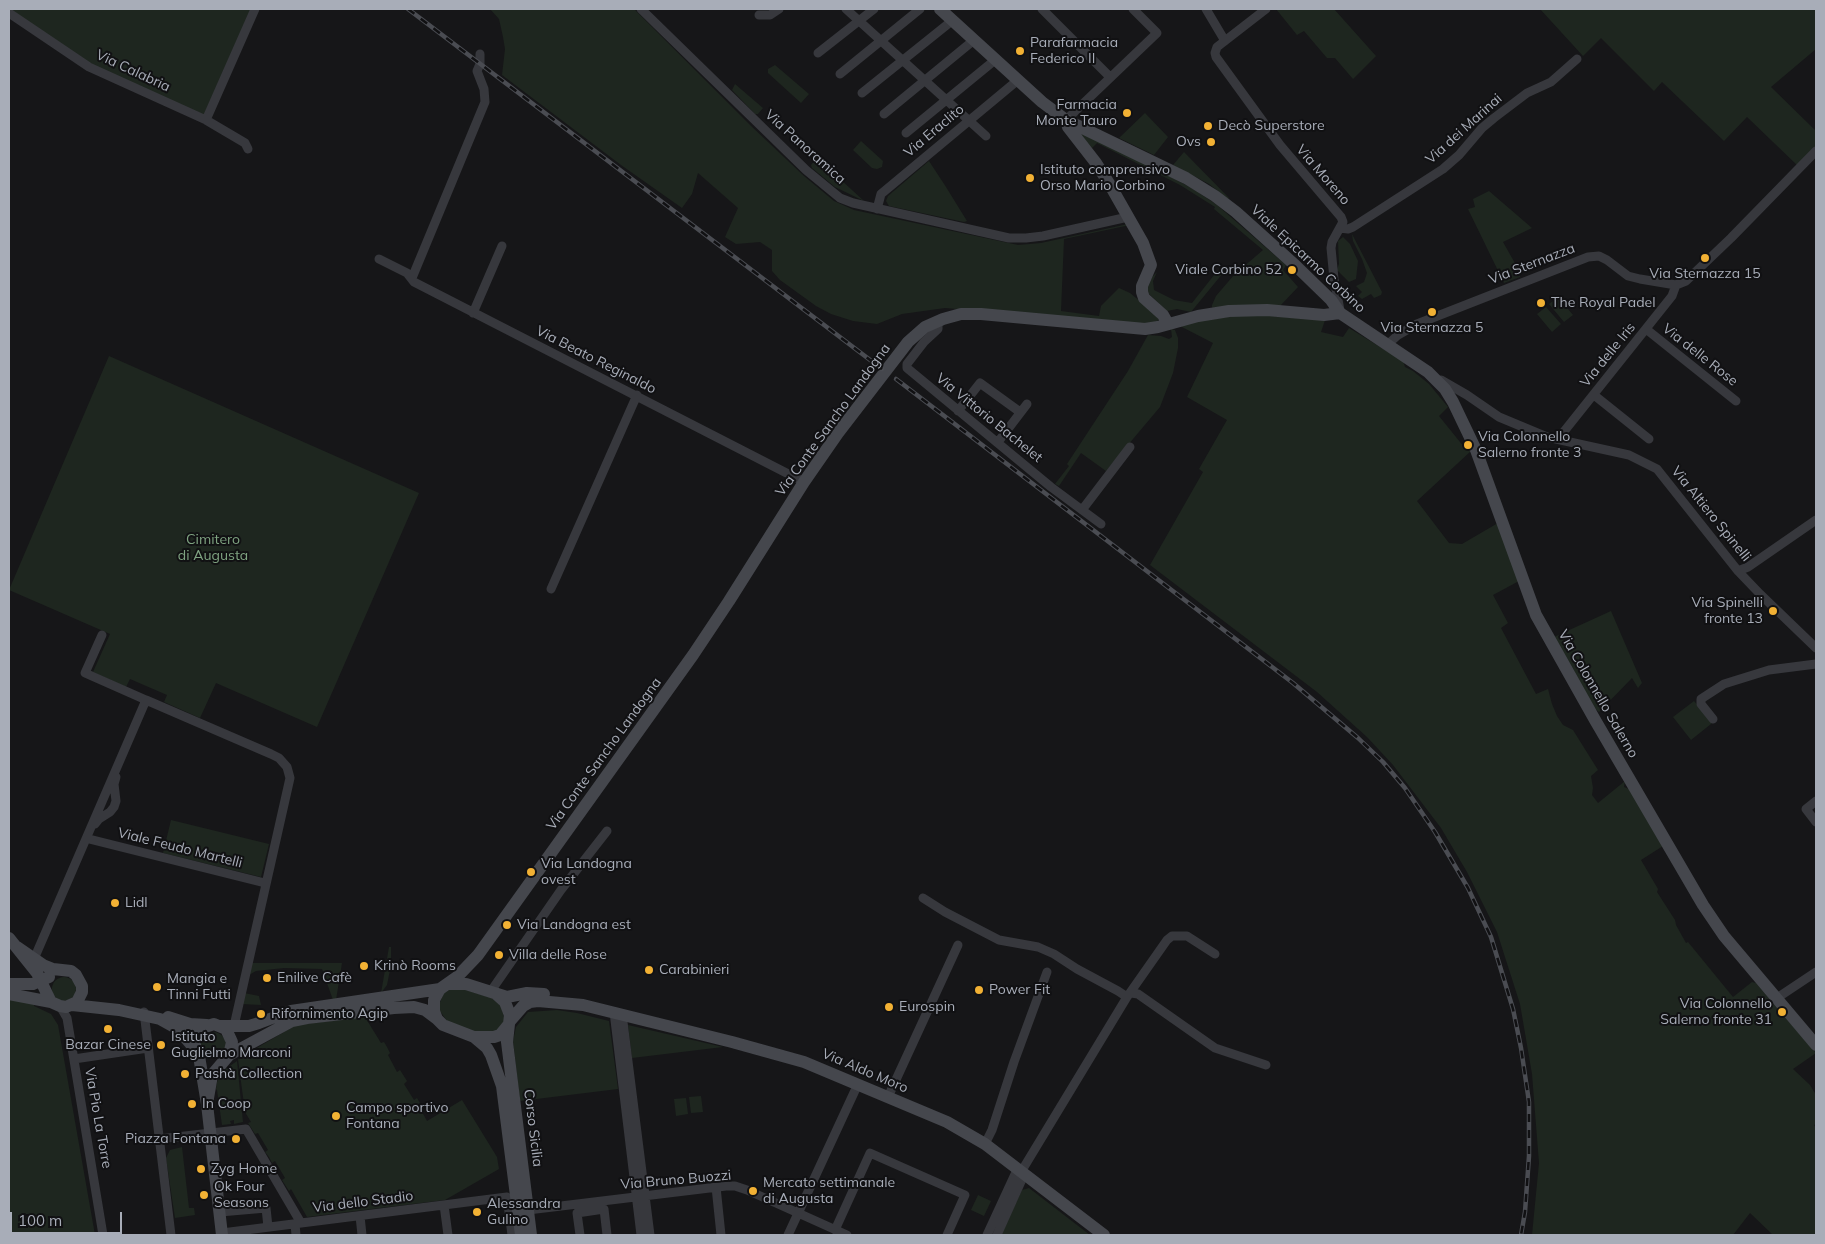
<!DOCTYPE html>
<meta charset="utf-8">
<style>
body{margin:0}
#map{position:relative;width:1825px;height:1244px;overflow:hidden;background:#161618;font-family:Mulish,sans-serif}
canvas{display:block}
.frame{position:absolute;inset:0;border:10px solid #a8adb8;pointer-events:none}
.scale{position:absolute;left:10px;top:1212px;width:112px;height:22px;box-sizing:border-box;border:2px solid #a8adb8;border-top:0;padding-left:6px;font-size:15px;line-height:18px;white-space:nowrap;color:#a8adb8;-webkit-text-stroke:4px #111113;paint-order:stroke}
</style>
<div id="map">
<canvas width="1825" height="1244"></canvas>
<div class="frame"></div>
<div class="scale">100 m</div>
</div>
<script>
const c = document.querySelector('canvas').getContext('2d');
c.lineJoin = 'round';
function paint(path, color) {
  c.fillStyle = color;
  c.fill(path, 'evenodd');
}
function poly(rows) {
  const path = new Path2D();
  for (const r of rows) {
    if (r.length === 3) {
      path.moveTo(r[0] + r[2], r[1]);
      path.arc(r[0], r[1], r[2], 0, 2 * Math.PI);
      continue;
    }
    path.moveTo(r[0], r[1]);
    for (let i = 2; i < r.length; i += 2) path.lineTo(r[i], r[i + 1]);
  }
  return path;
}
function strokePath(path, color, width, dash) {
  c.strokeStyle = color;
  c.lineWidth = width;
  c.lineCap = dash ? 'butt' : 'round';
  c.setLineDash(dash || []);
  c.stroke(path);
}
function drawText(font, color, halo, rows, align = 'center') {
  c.font = font + ' Mulish,sans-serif';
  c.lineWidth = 4;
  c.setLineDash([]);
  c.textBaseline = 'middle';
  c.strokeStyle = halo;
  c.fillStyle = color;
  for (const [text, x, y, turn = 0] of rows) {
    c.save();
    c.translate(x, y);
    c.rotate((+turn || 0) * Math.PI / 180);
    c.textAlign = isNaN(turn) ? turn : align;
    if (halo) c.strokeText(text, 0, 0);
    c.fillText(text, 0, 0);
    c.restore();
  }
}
const green = poly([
 [9,9,252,9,204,115,93,67],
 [490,9,634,9,750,125,804,176,834,201,854,210,1018,245,1041,243,1128,224,1130,225,1064,239,1061,311,1099,316,1101,306,1119,288,1130,293,1157,315,1159,320,1153,323,1143,324,945,308,902,314,877,324,853,321,831,314,816,306,780,280,772,271,772,250,760,242,736,244,725,237,738,208,698,173,692,194,682,208,621,165,502,75,505,49,503,37,499,19],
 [1276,9,1334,9,1376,56,1353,79,1335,58,1327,58,1304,31,1297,35],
 [1540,9,1816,9,1816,49,1771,87,1816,131,1816,147,1798,166,1747,117,1724,141,1662,82,1654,91,1601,38,1583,56],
 [775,65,809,94,801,103,768,73,768,69],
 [735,84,763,108,758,114,755,114,732,90],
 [1145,113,1168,137,1154,155,1119,138],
 [1076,129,1168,175,1195,190,1217,205,1286,265,1283,270,1298,287,1281,305,1235,305,1212,308,1212,305,1216,296,1234,275,1263,250,1214,209,1215,207,1180,185,1097,143,1092,148],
 [861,141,883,161,882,167,877,169,872,168,853,150],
 [1184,152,1229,198,1228,199,1209,184,1173,165],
 [817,158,864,201,835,187,812,168,811,165],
 [929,161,946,187,967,221,964,222,889,206,886,201,888,196],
 [1489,191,1532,228,1503,242,1520,272,1520,277,1504,283,1468,209,1475,207,1473,199],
 [1352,234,1382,292,1381,295,1374,298,1371,294,1362,299,1358,296,1362,292,1356,286,1364,282,1367,273,1362,259,1353,241],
 [1343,237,1350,244,1358,261,1356,279,1349,282,1338,271,1336,272,1339,264,1338,241],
 [1218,270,1223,273,1191,312,1177,309,1167,311,1149,294,1147,289,1152,277,1157,272,1153,281,1154,290,1174,300,1192,303],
 [1558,297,1573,315,1564,322,1549,304],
 [1546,307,1561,324,1552,332,1537,314],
 [1246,314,1325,320,1321,332,1343,337,1349,328,1403,361,1405,367,1413,371,1429,384,1448,407,1439,416,1464,447,1467,446,1471,451,1417,501,1449,543,1462,544,1498,523,1519,581,1493,595,1508,623,1501,628,1536,694,1548,689,1552,704,1557,716,1563,725,1573,730,1598,770,1591,776,1593,788,1592,795,1598,803,1625,781,1624,787,1629,789,1663,846,1641,860,1658,889,1657,892,1675,920,1676,925,1686,943,1688,942,1733,997,1752,982,1756,983,1816,1053,1793,1069,1810,1085,1816,1095,1816,1124,1814,1125,1816,1128,1816,1235,1773,1235,1750,1213,1733,1235,1532,1235,1539,1163,1532,1074,1520,1004,1497,932,1467,872,1441,828,1393,765,1367,737,1317,692,1150,565,1203,472,1199,469,1227,420,1187,397,1213,343,1180,326,1186,323],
 [1171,329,1175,330,1178,338,1178,348,1173,373,1160,407,1106,471,1081,453,1059,486,1055,484,1069,466,1067,464,1128,371,1148,335,1161,336,1169,339,1172,337],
 [109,356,419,493,317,727,216,683,200,718,164,702,167,695,130,679,126,687,93,672,110,634,9,590],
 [1611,611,1642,683,1638,688,1632,678,1599,712,1593,707,1554,637],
 [1694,701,1712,722,1711,724,1691,740,1673,717],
 [171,820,269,844,261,877,163,853],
 [389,947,391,947,391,965,387,985,381,993],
 [250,963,342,963,336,1000,333,1000,322,969,284,968,256,971,247,976],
 [64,989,12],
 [449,990,466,990,492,998,501,1006,505,1020,497,1031,475,1033,447,1021,440,1011,440,1002,444,993],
 [244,993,259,996,261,1005,242,1004],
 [9,999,34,1003,34,1006,51,1014,58,1025,95,1235,9,1235],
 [557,1010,577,1013,609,1021,618,1089,520,1101,513,1041,516,1027,528,1012],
 [365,1017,381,1043,384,1042,387,1047,390,1053,388,1055,397,1072,400,1070,407,1081,404,1084,414,1100,417,1098,424,1110,422,1112,427,1121,462,1100,497,1157,499,1169,445,1200,307,1217,291,1189,289,1191,282,1180,285,1178,275,1161,272,1163,269,1157,265,1152,268,1150,258,1133,255,1134,248,1123,251,1122,245,1112,238,1059,296,1025],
 [628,1025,723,1047,632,1058],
 [213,1045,13],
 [237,1061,243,1122,234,1124,234,1120,230,1121,231,1124,222,1125,217,1090,216,1089,217,1082,223,1071],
 [701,1096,703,1112,691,1113,689,1097],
 [686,1098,688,1114,676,1116,674,1099],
 [182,1147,189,1208,194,1208,195,1215,175,1218,166,1158,170,1150],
 [1029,1188,1090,1235,1000,1235,1022,1190],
 [978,1195,991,1201,984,1216,971,1210]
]);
const street = poly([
 [641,9,806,170,840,198,853,203,1009,238,1026,238,1043,236,1128,217],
 [846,9,986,136],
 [1042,9,1110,77],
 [1206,9,1225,41],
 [1266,9,1217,47,1215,53,1216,57,1280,145,1341,217,1343,222,1332,242,1331,248,1334,279,1340,310],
 [9,13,89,67,206,120,245,143,248,149],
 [759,15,770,15,779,9],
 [818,53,874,9],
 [840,74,920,9],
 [862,93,953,20],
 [884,114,974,40],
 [206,120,255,9],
 [1066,120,1157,33,1133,9],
 [906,133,995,60],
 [877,209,881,194,1018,80],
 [1340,228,1348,229,1353,227,1443,169,1459,155,1482,128,1494,118,1527,93,1551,82,1577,59],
 [379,259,407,273,414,282,804,482],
 [412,278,485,102,484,89,477,71,480,64,480,54],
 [473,313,502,246],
 [938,321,938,329,924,342,907,364,907,368,1051,487,1101,524],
 [1646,329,1736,401],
 [1387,345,1398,335,1417,324,1588,257,1599,256,1607,260,1628,276,1640,279,1676,285,1686,281,1731,238,1816,151],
 [1441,380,1467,395,1499,417,1547,437,1629,455,1657,469,1738,571,1760,594,1816,648],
 [1594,395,1649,439],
 [958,411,980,383,1020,412],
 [1558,439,1672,296,1676,285],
 [998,442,1027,404],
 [1082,510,1130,447],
 [1738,571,1748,567,1816,520],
 [551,589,637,395],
 [102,635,85,673,146,700],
 [1713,719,1701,704,1701,699,1724,684,1769,670,1816,664],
 [1816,801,1806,809,1816,822],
 [95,824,99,819,110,812,114,807,116,801,114,784,116,777],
 [89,839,265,883],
 [923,898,945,912,999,940,1038,947,1054,954,1077,969,1118,991,1127,997],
 [34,959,146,700,271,754,279,758,287,767,290,778,234,1026],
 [491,991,561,890,607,831],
 [1131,993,1138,994,1215,1048,1266,1065],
 [1777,998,1816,972],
 [60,1006,67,1018,103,1235],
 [144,1012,171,1235],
 [614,1012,641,1235],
 [622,1014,650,1235],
 [74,1059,148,1048],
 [888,1097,958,945],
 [159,1139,246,1129,301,1223],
 [985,1144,992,1130,1014,1062,1047,972],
 [1021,1172,1127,997,1167,940,1172,936,1187,936,1215,954],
 [716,1187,721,1235],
 [444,1205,448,1235],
 [528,1210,726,1186,735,1186,747,1190,847,1235],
 [220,1212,266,1208,268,1227],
 [360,1216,362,1235],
 [295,1224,296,1235],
 [835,1230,870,1153,965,1195,947,1235],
 [222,1233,507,1197,512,1235],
 [580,1235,577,1213,604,1209,607,1235],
 [788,1235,858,1084],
 [987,1235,1017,1170],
 [997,1235,1024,1175]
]);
const secondary = poly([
 [940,9,1042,102,1066,120,1186,178,1215,196,1236,212,1296,266,1331,300,1340,313,1428,372,1445,389,1453,402,1476,450,1536,615,1595,720,1703,905,1724,936,1816,1045],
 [1066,120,1068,127,1096,163,1110,185,1143,243,1151,265,1142,286,1142,292,1144,298,1163,315,1168,324],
 [9,938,37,973,51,1002,60,1006,66,1007,77,1002,82,992,82,986,76,975,71,971,53,969,43,965,17,947],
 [9,984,33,984,49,977],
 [447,984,466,984,507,997,527,993,544,994],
 [495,993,505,1002,510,1015,507,1042,531,1235],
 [9,994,51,1002],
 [72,1005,119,1010,160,1019,178,1029,195,1049],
 [168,1017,190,1024,207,1025],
 [510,1021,523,1006,530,1002,538,1001,583,1005,732,1042,804,1062,947,1122,985,1144,1104,1235],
 [509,1024,500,1035,494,1037,474,1037,443,1025,437,1019,434,1011,434,1000,440,989,457,977,478,955,693,655,729,601,804,482,838,433,908,342,925,327,943,319,961,314,981,314,1145,329,1158,327,1198,316,1229,311,1267,310,1324,315,1340,313],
 [220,1026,249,1026,259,1023,291,1011,440,989],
 [474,1037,487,1048,491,1055,502,1086,521,1235],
 [229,1055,292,1021,307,1018,394,1008,414,1007,425,1010,437,1019],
 [207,1104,212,1075,229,1055,232,1042,226,1029,214,1024,202,1028,195,1037,194,1043,199,1056,207,1104,222,1235]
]);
const rail = poly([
 [408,9,882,369],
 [896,379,1293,683,1358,738,1383,762,1405,788,1435,832,1468,888,1491,937,1513,1009,1521,1048,1529,1102,1529,1156,1525,1212,1521,1235]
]);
const markers = [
 [1020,51,5,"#f2b134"],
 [1127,113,5,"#f2b134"],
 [1208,126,5,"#f2b134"],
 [1211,142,5,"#f2b134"],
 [1030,178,5,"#f2b134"],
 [1705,258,5,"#f2b134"],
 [1292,270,5,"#f2b134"],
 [1541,303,5,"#f2b134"],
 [1432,312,5,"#f2b134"],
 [1468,445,5,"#f2b134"],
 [1773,611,5,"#f2b134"],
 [531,872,5,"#f2b134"],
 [115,903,5,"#f2b134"],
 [507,925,5,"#f2b134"],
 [499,955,5,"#f2b134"],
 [364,966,5,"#f2b134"],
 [649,970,5,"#f2b134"],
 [267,978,5,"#f2b134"],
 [157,987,5,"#f2b134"],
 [979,990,5,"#f2b134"],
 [889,1007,5,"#f2b134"],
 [1782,1012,5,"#f2b134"],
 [261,1014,5,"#f2b134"],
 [108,1029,5,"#f2b134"],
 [161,1045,5,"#f2b134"],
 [185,1074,5,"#f2b134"],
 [192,1104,5,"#f2b134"],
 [336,1116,5,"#f2b134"],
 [236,1139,5,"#f2b134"],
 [201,1169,5,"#f2b134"],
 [753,1191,5,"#f2b134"],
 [204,1195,5,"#f2b134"],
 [477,1212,5,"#f2b134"]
];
const poiNames = [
 ["Parafarmacia",1030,43],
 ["Federico II",1030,59],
 ["Farmacia",1117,105,"right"],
 ["Monte Tauro",1117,121,"right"],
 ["Decò Superstore",1218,126],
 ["Ovs",1201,142,"right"],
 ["Istituto comprensivo",1040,170],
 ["Orso Mario Corbino",1040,186],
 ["Viale Corbino 52",1282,270,"right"],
 ["Via Sternazza 15",1705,274,"center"],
 ["The Royal Padel",1551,303],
 ["Via Sternazza 5",1432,328,"center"],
 ["Via Colonnello",1478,437],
 ["Salerno fronte 3",1478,453],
 ["Via Spinelli",1763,603,"right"],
 ["fronte 13",1763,619,"right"],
 ["Via Landogna",541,864],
 ["ovest",541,880],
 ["Lidl",125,903],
 ["Via Landogna est",517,925],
 ["Villa delle Rose",509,955],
 ["Krinò Rooms",374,966],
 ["Carabinieri",659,970],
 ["Enilive Cafè",277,978],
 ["Mangia e",167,979],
 ["Tinni Futti",167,995],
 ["Power Fit",989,990],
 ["Via Colonnello",1772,1004,"right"],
 ["Salerno fronte 31",1772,1020,"right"],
 ["Eurospin",899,1007],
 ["Rifornimento Agip",271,1014],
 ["Istituto",171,1037],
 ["Guglielmo Marconi",171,1053],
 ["Bazar Cinese",108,1045,"center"],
 ["Pashà Collection",195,1074],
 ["In Coop",202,1104],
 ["Campo sportivo",346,1108],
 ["Fontana",346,1124],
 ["Piazza Fontana",226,1139,"right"],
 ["Zyg Home",211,1169],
 ["Mercato settimanale",763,1183],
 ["di Augusta",763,1199],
 ["Ok Four",214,1187],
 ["Seasons",214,1203],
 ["Alessandra",487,1204],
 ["Gulino",487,1220]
];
const streetNames = [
 ["Via Calabria",133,71,25],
 ["Via dei Marinai",1464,129,-42],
 ["Via Eraclito",934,131,-40],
 ["Via Panoramica",805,147,42],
 ["Via Moreno",1323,175,49],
 ["Viale Epicarmo Corbino",1308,259,43],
 ["Via Sternazza",1532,264,-21],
 ["Via delle Iris",1608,355,-51],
 ["Via delle Rose",1700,355,38],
 ["Via Beato Reginaldo",596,360,27],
 ["Via Vittorio Bachelet",989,418,39],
 ["Via Conte Sancho Landogna",833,420,-54],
 ["Via Altiero Spinelli",1711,514,51],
 ["Via Colonnello Salerno",1598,694,60],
 ["Via Conte Sancho Landogna",604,754,-54],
 ["Viale Feudo Martelli",180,848,14],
 ["Via Aldo Moro",865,1071,23],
 ["Via Pio La Torre",98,1118,80],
 ["Corso Sicilia",533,1128,83],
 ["Via Bruno Buozzi",676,1180,-5],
 ["Via dello Stadio",363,1202,-7]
];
const parkNames = [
 ["Cimitero",213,540],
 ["di Augusta",213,556]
];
paint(green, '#1e261f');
strokePath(street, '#37383d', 9);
strokePath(secondary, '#45474d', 12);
strokePath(rail, '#4a4c52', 4.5);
strokePath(rail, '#111113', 2.5, [8]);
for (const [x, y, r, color] of markers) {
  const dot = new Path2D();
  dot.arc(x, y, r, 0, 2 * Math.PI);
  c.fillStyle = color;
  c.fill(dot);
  strokePath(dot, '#111113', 2);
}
drawText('14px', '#a8adb8', '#111113', poiNames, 'left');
drawText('14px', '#a8adb8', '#111113', streetNames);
drawText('14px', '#7fa381', '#111113', parkNames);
</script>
